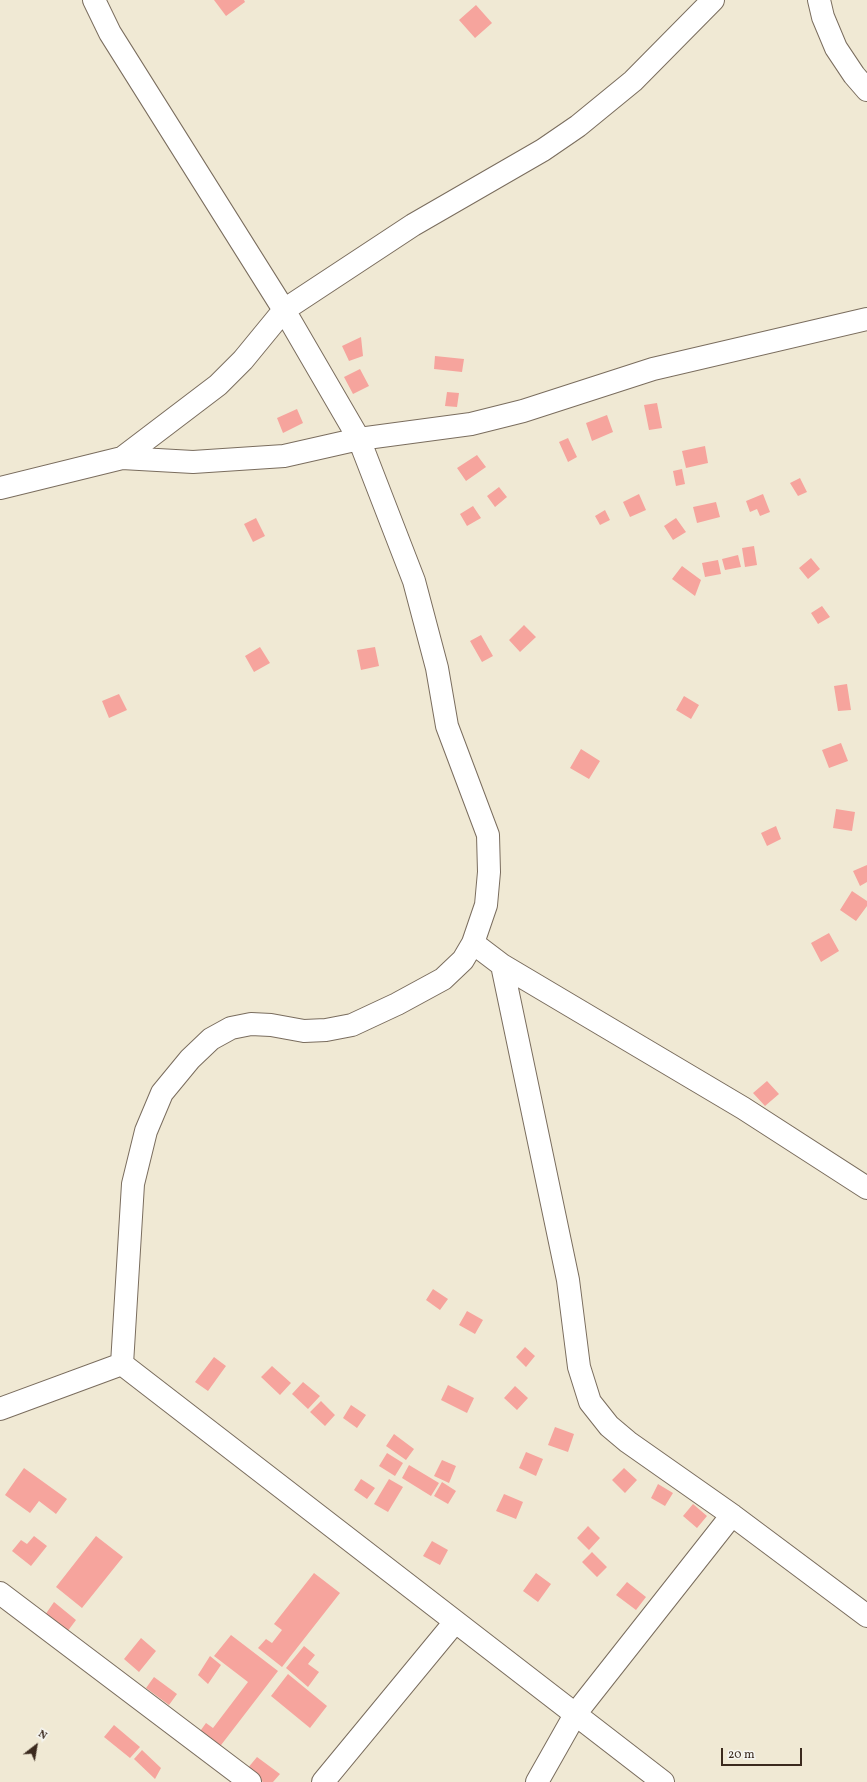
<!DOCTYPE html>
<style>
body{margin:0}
#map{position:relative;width:867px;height:1782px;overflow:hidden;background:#f0e9d4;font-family:Vollkorn,serif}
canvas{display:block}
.north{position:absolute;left:16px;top:1726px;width:40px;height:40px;-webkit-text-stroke:3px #f6f6f2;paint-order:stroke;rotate:31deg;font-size:11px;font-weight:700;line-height:16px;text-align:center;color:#3b2a1e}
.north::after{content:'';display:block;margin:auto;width:14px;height:18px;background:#3b2a1e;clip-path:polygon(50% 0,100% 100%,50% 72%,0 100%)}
.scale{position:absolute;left:721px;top:1748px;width:81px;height:18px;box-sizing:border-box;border:2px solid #3b2a1e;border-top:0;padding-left:5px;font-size:12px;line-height:14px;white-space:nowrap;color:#3b2a1e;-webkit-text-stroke:3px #f6f6f2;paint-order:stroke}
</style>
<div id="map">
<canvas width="867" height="1782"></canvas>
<div class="north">N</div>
<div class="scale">20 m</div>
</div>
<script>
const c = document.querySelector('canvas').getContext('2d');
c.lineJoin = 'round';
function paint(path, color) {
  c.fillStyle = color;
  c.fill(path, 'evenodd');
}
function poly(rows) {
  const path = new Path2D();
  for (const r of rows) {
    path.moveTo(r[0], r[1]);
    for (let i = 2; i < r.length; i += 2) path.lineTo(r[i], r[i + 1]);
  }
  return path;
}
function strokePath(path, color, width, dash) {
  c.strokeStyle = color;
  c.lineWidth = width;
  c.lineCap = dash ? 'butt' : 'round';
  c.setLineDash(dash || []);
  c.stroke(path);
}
const building = poly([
 [214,0,244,0,245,2,226,16],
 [476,5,492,23,475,38,459,20],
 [361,337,363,356,349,361,342,346],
 [435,356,464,359,462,372,434,369],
 [360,369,369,386,353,394,344,377],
 [447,392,459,393,457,407,445,406],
 [657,403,662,428,649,430,644,405],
 [297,409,303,423,283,433,277,418],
 [607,415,613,432,592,441,586,423],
 [568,438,577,457,568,462,559,442],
 [705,446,708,463,686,468,682,451],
 [477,455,486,467,466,481,457,468],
 [682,469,685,484,676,486,673,471],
 [800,478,807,492,798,496,790,483],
 [499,487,507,497,495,507,487,496],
 [639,494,646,510,630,517,623,502],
 [763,494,770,512,760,516,757,509,750,512,746,501],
 [716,502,720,517,697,523,693,507],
 [473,506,481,518,467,526,460,514],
 [605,510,610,520,600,525,595,516],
 [256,518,265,536,253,542,244,524],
 [676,518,686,532,673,540,664,526],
 [754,546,757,565,745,567,742,548],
 [738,555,741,567,725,570,722,559],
 [811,558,820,569,808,579,799,568],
 [718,560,721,574,705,577,702,563],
 [682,566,701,580,695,596,672,579],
 [822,606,830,617,818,624,811,613],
 [524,625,536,637,520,652,509,640],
 [481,635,493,656,482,662,470,641],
 [260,647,270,663,254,672,245,656],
 [375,647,379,666,361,670,357,650],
 [847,684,851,710,838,711,834,686],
 [119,694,127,710,109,718,102,701],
 [684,696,699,705,691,719,676,710],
 [841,743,848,761,829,768,822,750],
 [581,749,600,761,589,779,570,768],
 [836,809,855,812,852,831,833,828],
 [776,826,781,839,767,846,761,833],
 [867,865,867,882,860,886,853,871],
 [852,891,867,901,867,906,856,921,840,910],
 [829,933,839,951,821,962,811,943],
 [767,1081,779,1094,765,1106,753,1093],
 [433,1289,448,1299,440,1310,426,1300],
 [467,1311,483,1320,475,1334,459,1325],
 [525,1347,535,1356,526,1367,516,1357],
 [214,1357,226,1366,208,1391,195,1382],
 [272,1366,291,1383,280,1395,261,1377],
 [303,1382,320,1396,308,1409,292,1394],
 [448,1385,474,1398,467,1413,441,1400],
 [515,1386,528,1398,517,1410,504,1398],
 [321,1401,335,1415,325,1426,310,1412],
 [351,1405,366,1415,357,1428,343,1418],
 [555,1427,574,1434,568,1452,548,1445],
 [394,1434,414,1449,406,1460,386,1446],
 [526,1452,543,1459,536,1476,519,1468],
 [387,1453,403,1463,395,1476,379,1466],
 [442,1460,456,1466,449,1483,434,1476],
 [409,1465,439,1483,431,1496,402,1478],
 [24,1468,67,1499,56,1514,39,1501,30,1513,5,1495],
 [624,1468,637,1480,625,1493,612,1480],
 [361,1479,375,1488,367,1499,354,1490],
 [389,1479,403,1487,388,1512,374,1504],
 [442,1482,456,1491,448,1504,434,1496],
 [658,1484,673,1493,665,1506,651,1498],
 [504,1494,523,1502,516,1519,496,1511],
 [693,1504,707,1516,697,1528,683,1516],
 [588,1526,600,1538,589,1550,577,1538],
 [34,1536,47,1546,31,1566,12,1551,21,1540,27,1544],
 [96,1536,123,1557,82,1608,56,1587],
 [432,1541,448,1550,440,1565,423,1556],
 [592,1552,607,1567,597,1577,582,1562],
 [314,1573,340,1593,282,1667,258,1648,266,1639,272,1643,282,1630,274,1624],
 [536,1573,551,1584,538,1602,523,1591],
 [627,1582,646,1597,636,1610,616,1595],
 [54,1602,76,1620,67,1632,45,1615],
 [231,1635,278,1671,218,1749,198,1734,206,1723,213,1728,248,1682,214,1656],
 [141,1638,156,1651,139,1672,124,1659],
 [304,1646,315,1655,308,1664,319,1672,308,1687,286,1668],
 [210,1656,221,1665,208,1684,198,1675],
 [288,1674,327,1706,310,1728,271,1696],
 [154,1677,177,1694,169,1705,146,1688],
 [114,1725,140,1747,130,1758,104,1737],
 [142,1750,161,1768,155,1779,134,1759],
 [257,1757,280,1774,273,1782,263,1782,247,1769]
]);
const minor = poly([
 [819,0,823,17,836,48,854,75,867,90],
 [122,458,218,385,243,360,284,310,413,225,543,150,578,126,633,81,713,0],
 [0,488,122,458,193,462,284,456,359,439,471,424,523,411,653,369,867,319],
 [473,943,502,965,743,1108,867,1188],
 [502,965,568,1280,579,1367,590,1402,609,1426,628,1442,732,1515,867,1616],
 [122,1364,663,1782],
 [0,1409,122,1364,133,1184,146,1131,162,1093,190,1059,211,1039,231,1028,251,1024,271,1025,304,1031,326,1030,352,1025,397,1004,443,979,463,960,473,943,486,905,489,872,488,835,447,726,437,668,414,581,359,439,284,310,110,33,94,0],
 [0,1593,250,1782],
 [323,1782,455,1622],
 [537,1782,576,1713,732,1515]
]);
paint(building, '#f6a49d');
strokePath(minor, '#7a6d5e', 24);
strokePath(minor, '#fff', 22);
</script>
